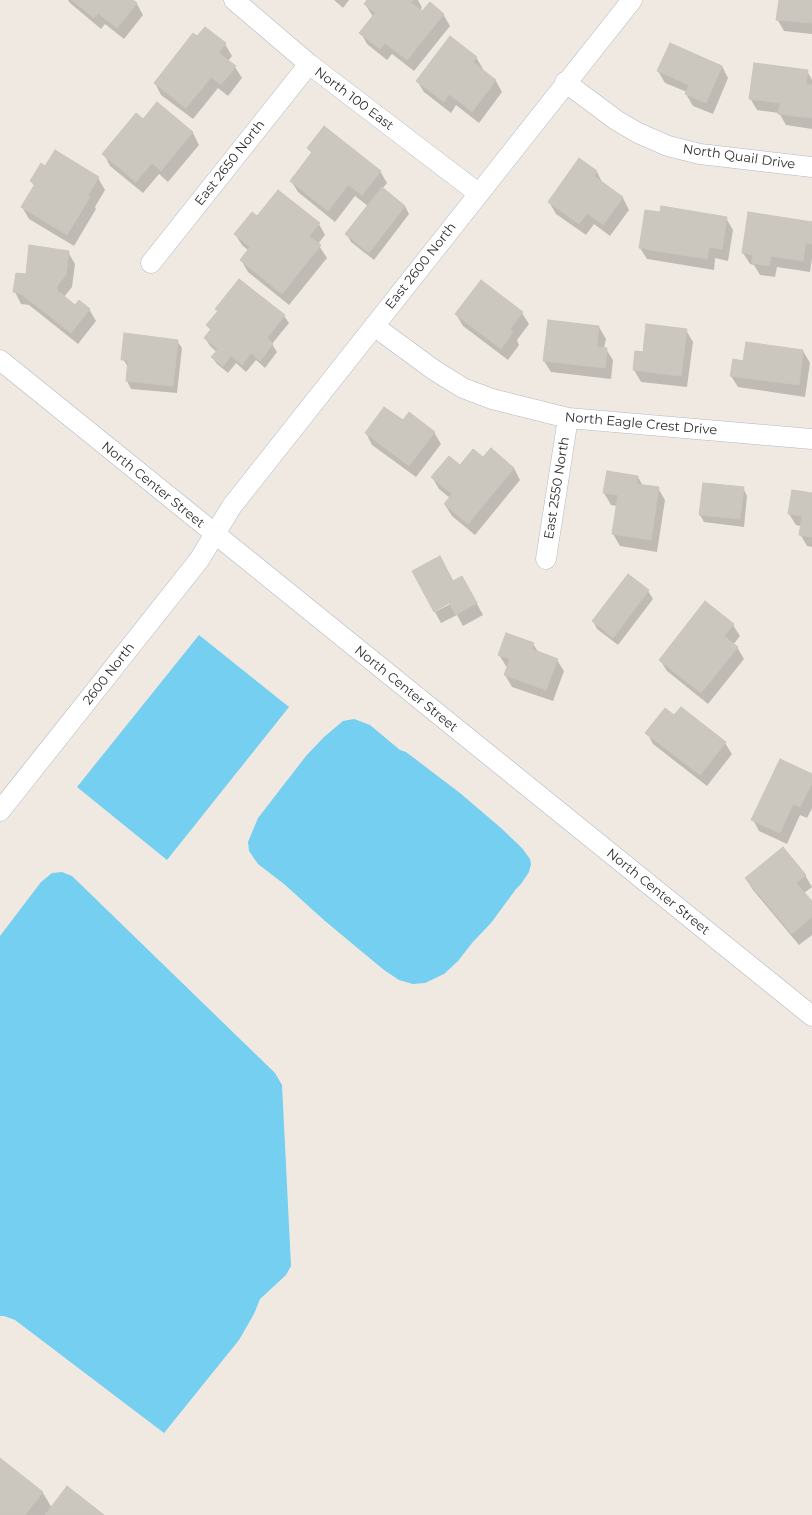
<!DOCTYPE html>
<style>
body{margin:0}
canvas{display:block;background:#efe9e1}
</style>
<canvas width="812" height="1515"></canvas>
<script>
const c = document.querySelector('canvas').getContext('2d');
c.lineJoin = 'round';
function paint(path, color) {
  c.fillStyle = color;
  c.fill(path, 'evenodd');
}
function poly(rows) {
  const path = new Path2D();
  for (const r of rows) {
    path.moveTo(r[0], r[1]);
    for (let i = 2; i < r.length; i += 2) path.lineTo(r[i], r[i + 1]);
  }
  return path;
}
function strokePath(path, color, width, dash) {
  c.strokeStyle = color;
  c.lineWidth = width;
  c.lineCap = dash ? 'butt' : 'round';
  c.setLineDash(dash || []);
  c.stroke(path);
}
function drawText(font, color, halo, rows, align = 'center') {
  c.font = font + ' Montserrat,sans-serif';
  c.lineWidth = 3.5;
  c.setLineDash([]);
  c.textBaseline = 'middle';
  c.strokeStyle = halo;
  c.fillStyle = color;
  for (const [text, x, y, turn = 0] of rows) {
    c.save();
    c.translate(x, y);
    c.rotate((+turn || 0) * Math.PI / 180);
    c.textAlign = isNaN(turn) ? turn : align;
    if (halo) c.strokeText(text, 0, 0);
    c.fillText(text, 0, 0);
    c.restore();
  }
}
const water = poly([
 [199,635,289,707,167,860,77,787],
 [354,719,370,725,400,750,406,752,460,793,501,828,522,848,530,859,531,864,529,872,521,884,516,889,491,923,472,943,458,961,444,974,425,983,413,984,399,980,384,970,325,921,284,884,258,864,249,851,248,842,258,818,306,756,324,737,343,721],
 [62,872,72,876,275,1073,282,1085,291,1266,286,1275,260,1299,254,1314,239,1340,164,1433,15,1320,4,1316,0,1316,0,936,41,882,52,873]
]);
const shadow = poly([
 [68,0,132,0,137,4,143,15,124,39,105,24,101,29,70,3],
 [334,0,349,0,343,8],
 [369,0,418,0,422,8,420,11,443,14,450,26,414,71,392,54,387,60,367,44,361,33,373,17,365,4],
 [780,0,812,0,812,34,784,31,777,19],
 [197,37,225,44,232,56,228,61,235,67,242,78,228,96,218,88,193,119,161,95,155,83],
 [476,57,483,69,482,70,496,81,502,92,479,123,456,105,451,113,424,92,417,81],
 [722,66,728,78,713,114,693,106,686,94,687,92,665,83,658,71],
 [807,71,812,80,812,129,786,125,779,113,757,110,750,98],
 [157,104,193,133,199,145,168,182,159,174,143,193,110,166,104,154,143,120],
 [308,148,380,171,387,183,382,189,405,206,409,214,374,260,351,242,347,235,368,206,355,196,335,222,298,192,291,181,312,154],
 [45,168,98,178,105,190,95,207,96,209,74,246,29,219,22,207,35,187,31,181],
 [597,172,603,184,623,198,629,210,610,236,594,224,586,235,556,214,549,202],
 [257,217,319,224,325,235,318,244,327,258,289,305,248,272,241,260,249,251,242,245,235,234],
 [726,218,733,230,728,261,715,258,714,270,647,259,640,248],
 [812,223,812,258,810,272,777,267,775,277,760,275,754,265,750,264,743,253],
 [68,252,75,264,72,287,64,297,75,306,89,309,96,321,78,344,29,305,21,304,15,292,26,276],
 [240,280,284,316,289,323,272,344,277,352,265,368,256,360,246,372,236,363,228,373,217,364,212,357,217,352,210,346,205,338,211,331,207,325,218,312,217,309],
 [522,313,529,324,517,340,519,345,508,360,463,326,456,314],
 [599,327,606,339,604,348,606,349,613,360,611,379,551,372,544,361],
 [686,330,693,342,687,387,641,382,634,370,636,352,644,353],
 [177,341,182,348,177,393,131,389,127,381,128,367,123,359],
 [803,351,810,363,805,397,738,387,731,376],
 [434,432,441,444,416,477,372,445,366,433],
 [483,459,514,468,520,480,475,535,452,516,445,505,450,498,439,489,432,477,460,466],
 [638,477,643,486,658,488,665,500,657,552,620,546,613,534,617,506,611,505,604,493],
 [743,488,747,496,744,527,704,522,700,515],
 [812,494,812,547,807,546,800,534,801,526,796,525,789,514],
 [628,576,648,591,653,599,618,645,597,629,593,621],
 [453,582,469,589,483,615,463,626,457,615,441,623,435,612,454,602],
 [733,625,740,636,733,645,737,647,744,659,708,704,667,671,660,660],
 [533,644,539,653,557,660,564,671,553,701,512,687,505,675,508,667,506,666,499,655],
 [647,733,725,743,732,754,707,786,653,744],
 [812,775,812,808,807,818,800,815,787,844,759,831,753,820],
 [805,875,812,887,804,893,812,903,812,935,799,945,753,890,746,879],
 [0,1459,43,1493,52,1508,102,1515,0,1515]
]);
const building = poly([
 [72,0,133,0,137,3,117,28,98,13,94,18,72,0],
 [367,0,413,0,411,3,422,11,430,2,444,14,407,60,385,43,380,49,359,33,375,13,364,4,367,0],
 [779,0,812,0,812,23,776,20,779,0],
 [205,27,226,43,219,53,236,66,221,85,211,77,186,108,154,83,193,33,197,36,205,27],
 [450,36,477,57,473,62,496,80,472,112,449,94,444,102,416,81,450,36],
 [670,43,722,66,706,103,685,94,689,85,657,71,670,43],
 [754,63,808,70,806,84,812,85,812,118,778,114,780,103,749,99,754,63],
 [157,102,193,132,161,171,152,163,136,182,102,154,136,113,143,119,157,102],
 [324,126,381,171,362,195,348,185,328,211,290,181,312,152,307,148,324,126],
 [55,150,99,177,88,195,90,197,67,235,21,207,35,184,30,181,41,163,45,166,55,150],
 [579,158,597,171,594,176,623,197,603,225,587,213,579,224,548,202,579,158],
 [382,187,405,206,369,253,345,234,382,187],
 [278,190,320,223,309,236,321,245,282,294,240,260,250,247,234,234,252,212,257,216,278,190],
 [661,206,727,217,722,249,709,247,707,259,639,248,645,210,660,212,661,206],
 [748,212,812,222,812,244,806,243,803,261,771,256,769,266,752,263,753,255,742,253,748,212],
 [29,245,69,251,66,275,57,286,57,290,75,305,79,300,90,309,71,333,21,294,13,292,16,273,26,274,29,245],
 [239,279,285,315,267,338,273,344,260,361,251,353,242,365,231,356,223,366,211,357,218,349,204,338,211,329,206,325,218,311,215,309,239,279],
 [481,280,523,312,510,329,513,332,501,349,455,314,481,280],
 [548,320,599,326,597,347,607,348,605,368,543,361,548,320],
 [646,324,687,329,681,376,633,370,635,351,643,352,646,324],
 [124,333,178,340,173,386,126,381,128,360,121,360,124,333],
 [746,342,803,350,799,385,730,376,733,359,743,361,746,342],
 [384,407,403,420,409,412,435,432,409,466,365,433,384,407],
 [491,448,514,468,468,524,444,504,452,494,431,477,449,456,460,465,473,449,483,457,491,448],
 [607,471,638,476,637,484,659,487,651,540,612,534,618,495,603,493,607,471],
 [703,483,744,487,740,519,699,515,703,483],
 [792,490,812,493,812,537,799,535,802,516,788,514,792,490],
 [440,556,453,581,462,576,477,603,456,615,449,603,434,612,412,571,440,556],
 [628,574,649,590,613,638,592,621,628,574],
 [705,601,734,624,724,636,738,647,701,693,659,660,705,601],
 [506,633,534,643,532,649,558,659,546,690,504,675,510,659,498,655,506,633],
 [681,707,726,742,700,775,645,733,665,708,674,715,681,707],
 [780,759,812,774,812,783,800,807,793,804,780,833,751,820,780,759],
 [783,847,806,875,796,883,812,901,812,917,792,934,745,878,783,847],
 [0,1458,43,1492,25,1515,0,1515,0,1458],
 [67,1486,104,1515,45,1515,67,1486]
]);
const minor = poly([
 [234,0,309,64,478,193],
 [565,82,616,120,638,133,668,146,700,154,812,167],
 [151,263,309,64],
 [374,326,434,370,463,388,492,399,568,418,812,439],
 [0,360,812,1016],
 [546,559,568,418],
 [0,811,199,560,232,506,632,0]
]);
const streetNames = [
 ["North 100 East",354,99,37],
 ["North Quail Drive",739,157,8],
 ["East 2650 North",230,163,-52],
 ["East 2600 North",421,266,-52],
 ["North Eagle Crest Drive",641,424,5],
 ["North Center Street",153,485,39],
 ["East 2550 North",557,488,-81],
 ["2600 North",109,674,-52],
 ["North Center Street",406,689,39],
 ["North Center Street",658,892,39]
];
paint(water, '#75cff0');
paint(shadow, '#0003');
paint(building, '#cbc7bf');
strokePath(building, '#cbc5ba', 1);
strokePath(minor, '#b4b7c1', 21);
strokePath(minor, '#fff', 20);
drawText('13px', '#2e2e2e', '#fff', streetNames);
</script>
